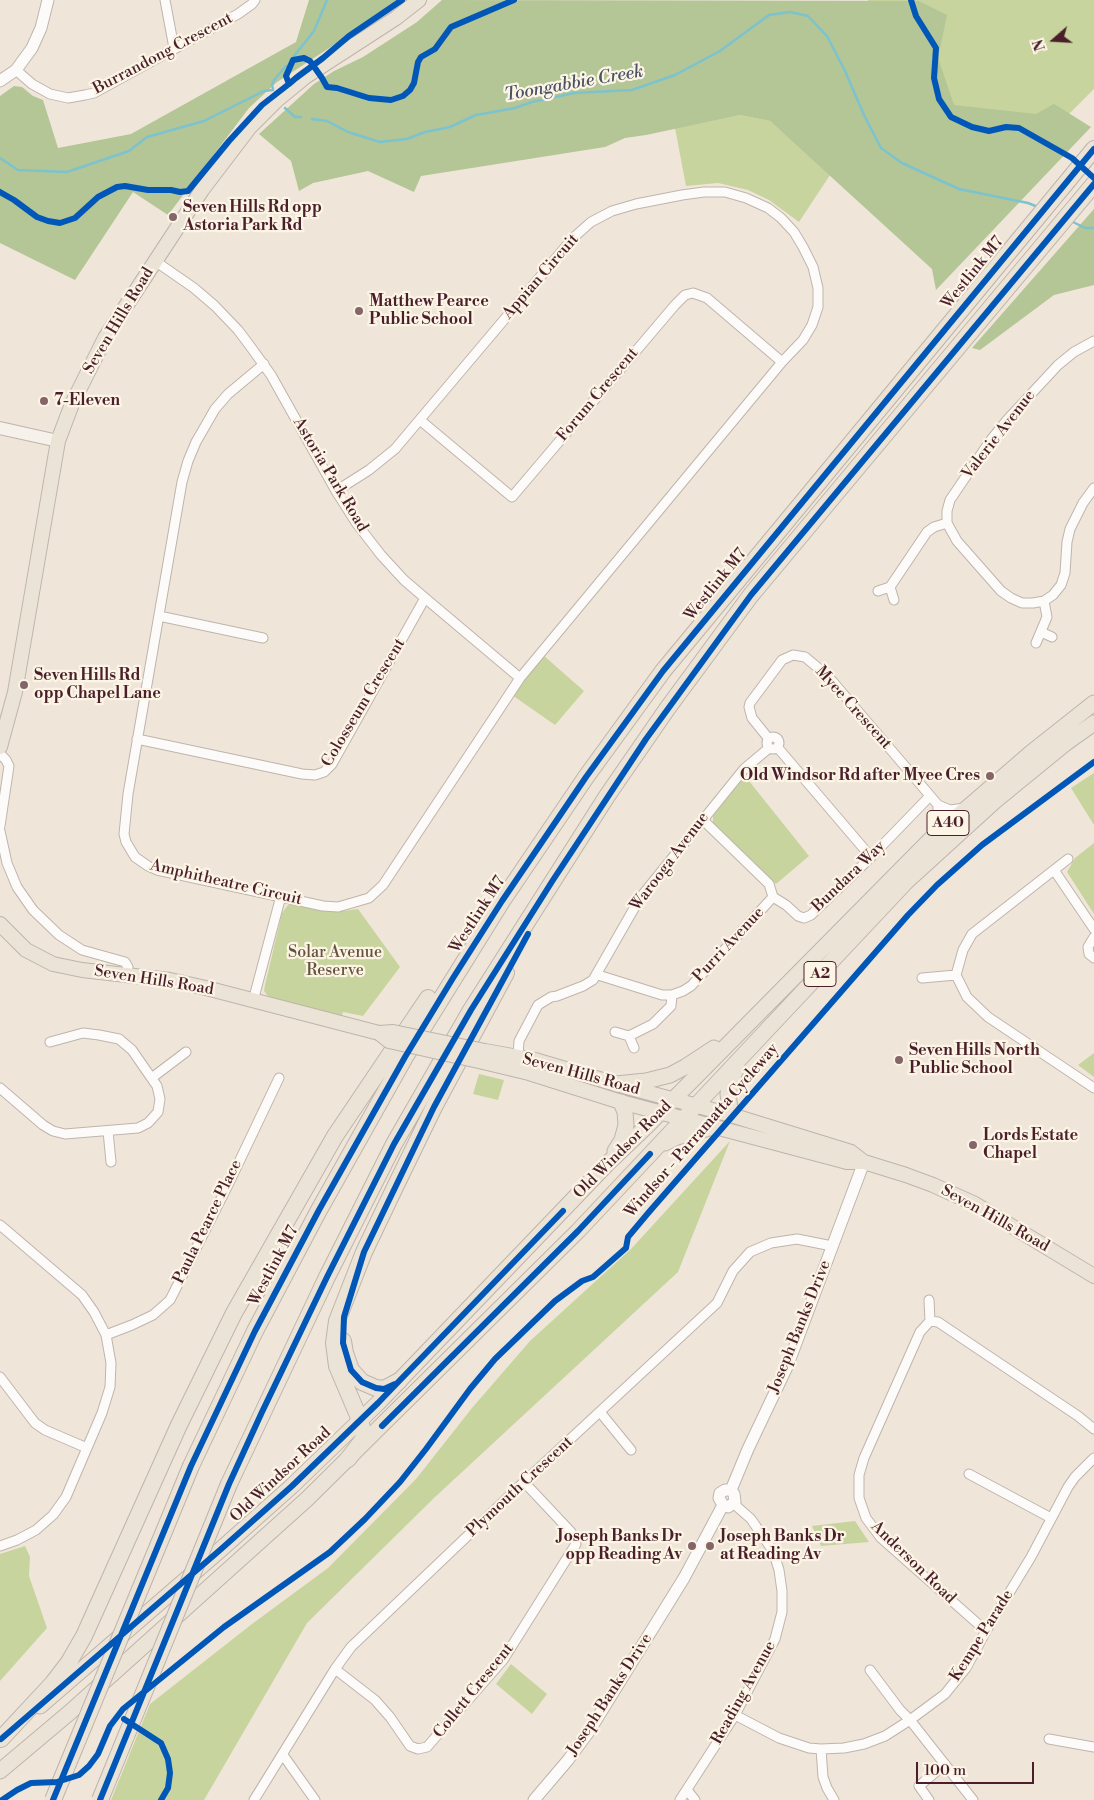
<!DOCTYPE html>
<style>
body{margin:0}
#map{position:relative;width:1094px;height:1800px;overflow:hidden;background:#efe6d9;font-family:"Libre Bodoni",serif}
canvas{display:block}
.north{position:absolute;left:1029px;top:15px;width:50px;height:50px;-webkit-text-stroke:4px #fcf5e5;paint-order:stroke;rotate:251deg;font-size:14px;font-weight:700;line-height:20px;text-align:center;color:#4a1f2b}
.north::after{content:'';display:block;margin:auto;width:18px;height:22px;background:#4a1f2b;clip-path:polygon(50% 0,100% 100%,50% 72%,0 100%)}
.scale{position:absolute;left:916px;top:1762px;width:118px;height:22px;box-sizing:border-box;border:2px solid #4a1f2b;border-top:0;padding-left:6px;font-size:15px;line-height:18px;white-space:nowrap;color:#4a1f2b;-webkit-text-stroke:4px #fcf5e5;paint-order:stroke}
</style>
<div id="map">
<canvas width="1094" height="1800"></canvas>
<div class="north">N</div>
<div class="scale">100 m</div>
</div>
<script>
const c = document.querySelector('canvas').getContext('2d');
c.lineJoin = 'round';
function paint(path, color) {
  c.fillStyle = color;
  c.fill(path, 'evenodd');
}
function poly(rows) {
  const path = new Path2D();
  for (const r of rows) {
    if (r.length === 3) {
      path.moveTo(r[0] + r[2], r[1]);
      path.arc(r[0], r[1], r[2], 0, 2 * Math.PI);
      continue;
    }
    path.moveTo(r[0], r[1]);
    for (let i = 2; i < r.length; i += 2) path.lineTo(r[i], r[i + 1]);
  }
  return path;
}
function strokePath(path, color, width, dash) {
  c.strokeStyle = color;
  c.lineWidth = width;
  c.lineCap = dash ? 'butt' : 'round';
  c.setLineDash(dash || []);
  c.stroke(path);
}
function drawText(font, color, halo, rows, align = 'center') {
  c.font = font + ' "Libre Bodoni",serif';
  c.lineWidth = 4.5;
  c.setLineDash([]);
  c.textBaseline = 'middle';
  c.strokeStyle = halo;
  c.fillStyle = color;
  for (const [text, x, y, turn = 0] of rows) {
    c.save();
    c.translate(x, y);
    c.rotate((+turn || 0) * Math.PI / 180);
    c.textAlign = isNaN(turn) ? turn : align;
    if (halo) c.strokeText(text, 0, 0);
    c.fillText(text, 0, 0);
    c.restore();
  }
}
const green = poly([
 [868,0,1094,0,1094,89,1010,173,976,221],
 [740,115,770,121,830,175,799,222,769,200,748,190,718,183,686,186,675,128],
 [543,655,584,691,555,725,512,695],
 [1094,773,1094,825,1071,788],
 [745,776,809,856,776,884,713,827,713,816],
 [1094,843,1094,914,1067,872,1075,858],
 [293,903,336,912,358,909,400,967,363,1016,343,1012,342,1016,271,998,267,995,264,991,265,985,282,913,288,905],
 [1094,1053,1094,1077,1078,1065],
 [479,1074,504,1080,498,1100,473,1094],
 [730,1141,678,1272,434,1498,307,1623,204,1800,111,1800,150,1704,252,1624,328,1568,416,1479,472,1408,530,1341,631,1249],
 [855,1521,869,1542,821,1546,812,1526],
 [25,1546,30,1557,29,1576,47,1628,0,1681,0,1554],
 [511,1664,547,1694,532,1714,496,1684]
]);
const forest = poly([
 [309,0,403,0,277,82,249,108,168,215,133,192,75,280,0,243,0,96,14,86,22,87,33,96,43,100,58,148,131,134,296,42],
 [442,0,919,1,947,15,938,58,954,105,1036,114,1054,104,1091,127,936,290,932,269,770,121,740,115,646,135,625,138,605,147,421,176,414,192,368,171,313,183,299,191,291,161,259,134,314,84,334,71,363,57,417,22],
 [1094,209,1094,285,1054,295,980,350,972,348]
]);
const stream = poly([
 [294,56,314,31,327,0],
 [273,89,272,85,274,80,286,66],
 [285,108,295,117,301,117],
 [312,119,327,121,348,132,380,142,407,139,425,132,450,127,476,115,515,108,532,102,574,93,632,90,675,75,720,51,769,15,790,12,808,16,827,36,845,71,864,115,881,148,902,163,959,189,1028,203,1038,207],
 [0,158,18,170,67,172,129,151,147,137,204,121,264,91,273,90],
 [1071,221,1085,228,1094,228]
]);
const minor = poly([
 [165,0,174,48],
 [16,70,32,84,50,94,68,98,85,95,94,93,238,14,252,4,255,0],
 [155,261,194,288,215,306,238,330,250,346,271,375,336,491,357,524,381,555,404,580,425,598,520,678],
 [1094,341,1074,352,1058,365,1007,420,990,441,950,500,947,511,947,523,957,541,1001,591,1011,598,1022,603,1033,603,1044,601,1053,595,1061,585,1065,573,1067,542,1070,529,1083,503,1094,488],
 [264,364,228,394,215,409,196,442,188,461,182,482,128,794,124,834,126,842,135,857,148,866,157,870,323,906,338,907,369,898,383,885,520,678,782,362,803,340,812,325,818,307,818,288,813,267,803,247,794,232,781,218,768,208,746,198,725,192,704,192,682,195,636,204,612,211,591,222,573,238,395,449,369,470,336,491],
 [420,420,512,497,675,305,685,295,693,293,707,298,782,362],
 [890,587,927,532,934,527,947,523],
 [878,591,890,587,894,600],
 [159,616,263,638],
 [1041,632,1052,637],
 [1036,643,1047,617,1044,601],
 [773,743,6],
 [137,739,302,774,315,775,324,772,332,764,425,598],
 [769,739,752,718,749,707,750,703,782,660,793,655,805,657,823,672,833,682,938,805,950,810,965,808],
 [778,748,871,857],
 [0,754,6,760,9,766,0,826],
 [703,820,769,884,773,897,786,905,798,916,804,918,811,915,869,859,930,796],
 [0,831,7,863,17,887,33,910,59,935,82,950,125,962,128,967,127,975],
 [932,834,938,820,938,805],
 [1068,859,972,934,963,950,956,975,967,997,988,1017,1094,1088],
 [1054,870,1094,929],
 [1094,937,1088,947,1089,954,1094,958],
 [598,975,662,995,672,995,683,991,691,986,773,897],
 [922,978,956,975],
 [253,1001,281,896],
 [615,1032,629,1036,634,1048],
 [629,1036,653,1024,671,1006,672,995],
 [518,1057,519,1041,538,1005,551,997,557,996,583,986,593,980,640,898,744,769,769,748],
 [153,1077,186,1052],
 [0,1088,43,1125,53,1131,65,1134,138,1128,148,1123,158,1112,160,1099,157,1086,132,1050,119,1039,99,1035,83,1033,50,1042],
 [108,1131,111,1162],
 [0,1225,82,1295,94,1312,106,1335,111,1363,110,1387,102,1413,66,1497,53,1515,36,1530,17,1540,0,1546],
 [929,1300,930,1321],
 [106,1335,132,1325,153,1315,170,1300,229,1183,279,1078],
 [0,1377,35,1423,45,1430,87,1448],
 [600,1412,631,1450],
 [969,1474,1051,1518],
 [986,1631,881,1538,866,1518,859,1498,859,1475,864,1458,920,1332,930,1321,938,1322,1078,1416,1094,1429],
 [335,1669,375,1700,390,1717,410,1746,418,1749,427,1747,503,1660,576,1544,571,1532,524,1482],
 [870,1670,900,1710,910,1720,973,1800],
 [735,1715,779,1738,809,1748,821,1749,844,1748,864,1744,885,1736,910,1720,945,1694,966,1668,986,1631,1031,1557,1068,1487,1075,1477,1094,1458],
 [1049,1739,1094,1747],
 [821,1749,823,1777,827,1788,834,1800],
 [283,1755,315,1800],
 [687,1790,695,1800],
 [254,1800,335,1669,351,1647,524,1482,717,1303,733,1271,750,1252,771,1243,797,1239,832,1246],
 [680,1800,735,1715,775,1639,782,1612,782,1591,779,1570,773,1551,751,1519,734,1504],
 [929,1800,919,1786,945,1764]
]);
const tertiary = poly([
 [0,81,16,70,32,48,41,28,48,0],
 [731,1490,748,1449,787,1367,864,1162],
 [723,1505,728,1507,735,1502,734,1494,731,1490],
 [723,1505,719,1498,720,1493,725,1490,731,1490],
 [534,1800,568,1760,588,1733,684,1578,723,1505]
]);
const secondary = poly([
 [0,428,58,441]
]);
const primary = poly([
 [0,747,15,692,58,441,72,404,105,338,202,190,250,127,277,100,305,77,396,18,419,0],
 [0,924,26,950,53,964,82,970,170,980,206,988,379,1033],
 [485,1051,535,1060,616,1084,731,1115,851,1152,864,1162],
 [483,1062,529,1073,621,1102,847,1162,864,1162,906,1175,933,1185,975,1204,1094,1276]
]);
const trunk = poly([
 [616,1084,646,1081,670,1075,685,1067,714,1048],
 [731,1115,728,1094,731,1081,737,1067],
 [665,1143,677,1137,713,1127],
 [615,1151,622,1140,626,1125,625,1112,621,1102],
 [40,1706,220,1550,292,1486,378,1403,608,1163,649,1124,930,840,1032,752,1094,703],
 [0,1771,69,1713,307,1499,578,1231,906,882,995,801,1066,743,1094,723]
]);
const motorway = poly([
 [343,1341,345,1353,351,1370,362,1382,376,1388,384,1389,399,1381],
 [348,1459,362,1441,364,1436,360,1420,337,1366,334,1343,337,1321,364,1252,397,1183,434,1107,506,973],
 [191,1466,255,1331,319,1210,405,1057,502,901,586,777,663,671,1094,149],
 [229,1484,327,1277,394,1144,471,1010,607,796,667,709,751,595,1094,184],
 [1,1739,53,1683,69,1662,84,1636,179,1425,234,1313,335,1136,428,998]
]);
const primaryBridge = poly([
 [379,1033,389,1041,483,1062],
 [379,1033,393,1032,485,1051]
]);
const motorwayBridge = poly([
 [53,1800,191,1466],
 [100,1800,229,1484]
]);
const cycleway = poly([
 [402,0,349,36,323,58,296,78,289,84,286,76,293,60,304,58,310,61,322,78,327,87,337,88,369,98,391,100,403,96,410,90,414,83,418,62,421,57,435,49,451,27,514,0],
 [911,0,916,16,936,48,934,78,939,99,951,117,972,127,989,131,1006,127,1019,128,1072,158,1094,178],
 [0,192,14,200,37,217,48,221,60,223,75,218,98,197,117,187,125,186,148,190,171,190,180,192,188,191,229,141,262,105,289,84],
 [395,1384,384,1389,376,1388,362,1382,351,1370,343,1343,344,1317,364,1252,434,1107,528,934],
 [382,1426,578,1231,650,1154],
 [124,1719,161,1743,168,1759,170,1773,168,1788,161,1800],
 [1,1739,220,1550,292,1486,378,1403,563,1211],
 [2,1800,17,1790,31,1783,57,1782,79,1775,89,1766,98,1754,110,1726,123,1709,224,1627,330,1552,365,1519,400,1482,426,1449,470,1389,495,1359,555,1301,582,1281,593,1277,626,1248,628,1237,649,1212,908,915,937,885,982,845,1094,762],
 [53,1800,191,1466,255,1331,319,1210,405,1057,453,978,502,901,586,777,663,671,1094,149],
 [100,1800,229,1484,262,1412,327,1277,394,1144,471,1010,553,880,646,739,751,595,1094,184]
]);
const markers = [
 [173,217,5,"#846568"],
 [359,311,5,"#846568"],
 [44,401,5,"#846568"],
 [24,685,5,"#846568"],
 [990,776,5,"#846568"],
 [899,1060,5,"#846568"],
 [973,1145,5,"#846568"],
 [692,1546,5,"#846568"],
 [710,1546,5,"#846568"]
];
const shields = [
 [948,823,42],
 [820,974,32]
];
const shieldNames = [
 ["A40",948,823],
 ["A2",820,974]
];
const streetNames = [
 ["Burrandong Crescent",163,54,-28],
 ["Westlink M7",973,273,-51],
 ["Appian Circuit",541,277,-49],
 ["Seven Hills Road",119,321,-59],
 ["Forum Crescent",598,395,-50],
 ["Valerie Avenue",999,435,-52],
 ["Astoria Park Road",330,475,59],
 ["Westlink M7",716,585,-51],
 ["Colosseum Crescent",364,703,-59],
 ["Myee Crescent",853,708,48],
 ["Warooga Avenue",670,862,-53],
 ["Bundara Way",849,877,-44],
 ["Amphitheatre Circuit",226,883,13],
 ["Westlink M7",478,915,-57],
 ["Purri Avenue",729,945,-47],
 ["Seven Hills Road",154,981,9],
 ["Seven Hills Road",581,1075,15],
 ["Windsor - Parramatta Cycleway",702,1131,-49],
 ["Old Windsor Road",623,1150,-45],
 ["Seven Hills Road",995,1219,29],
 ["Paula Pearce Place",208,1222,-64],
 ["Westlink M7",274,1266,-62],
 ["Joseph Banks Drive",800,1327,-68],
 ["Old Windsor Road",281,1475,-43],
 ["Plymouth Crescent",520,1487,-43],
 ["Anderson Road",913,1563,44],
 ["Kempe Parade",982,1636,-58],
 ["Collett Crescent",474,1691,-51],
 ["Reading Avenue",744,1693,-61],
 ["Joseph Banks Drive",610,1695,-57]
];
const poiNames = [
 ["Seven Hills Rd opp",183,208],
 ["Astoria Park Rd",183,226],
 ["Matthew Pearce",369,302],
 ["Public School",369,320],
 ["7-Eleven",54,401],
 ["Seven Hills Rd",34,676],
 ["opp Chapel Lane",34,694],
 ["Old Windsor Rd after Myee Cres",980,776,"right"],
 ["Seven Hills North",909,1051],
 ["Public School",909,1069],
 ["Lords Estate",983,1136],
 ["Chapel",983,1154],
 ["Joseph Banks Dr",682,1537,"right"],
 ["opp Reading Av",682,1555,"right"],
 ["Joseph Banks Dr",720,1537],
 ["at Reading Av",720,1555]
];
const parkNames = [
 ["Solar Avenue",335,953],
 ["Reserve",335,971]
];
const waterNames = [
 ["Toongabbie Creek",574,84,-10]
];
paint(green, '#c7d49d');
paint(forest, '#b4c596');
strokePath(stream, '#7cc3ce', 2.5);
strokePath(minor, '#beb4ad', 11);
strokePath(tertiary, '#beb4ad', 13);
strokePath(secondary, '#beb4ad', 14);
strokePath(primary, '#beb4ad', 16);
strokePath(trunk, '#beb4ad', 17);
strokePath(motorway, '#beb4ad', 18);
strokePath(minor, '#fdfbf9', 9);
strokePath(tertiary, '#fdfbf9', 11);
strokePath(secondary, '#f6f1eb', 12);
strokePath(primary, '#ebe3d6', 14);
strokePath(trunk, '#ebe3d6', 15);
strokePath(motorway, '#ebe3d6', 16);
strokePath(primaryBridge, '#beb4ad', 16, []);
strokePath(motorwayBridge, '#beb4ad', 18, []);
strokePath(primaryBridge, '#ebe3d6', 14);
strokePath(motorwayBridge, '#ebe3d6', 16);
strokePath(cycleway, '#0057b8', 6);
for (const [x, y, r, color] of markers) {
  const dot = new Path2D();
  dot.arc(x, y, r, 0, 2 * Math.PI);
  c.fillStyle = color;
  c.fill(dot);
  strokePath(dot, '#fcf5e5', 2);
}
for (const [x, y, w] of shields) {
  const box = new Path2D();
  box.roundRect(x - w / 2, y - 12.5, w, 25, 4);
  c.fillStyle = '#fcf5e5';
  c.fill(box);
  strokePath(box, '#4a1f2b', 1);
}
drawText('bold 15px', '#4a1f2b', null, shieldNames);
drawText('16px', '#4a1f2b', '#fcf5e5', streetNames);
drawText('bold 16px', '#4a1f2b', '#fcf5e5', poiNames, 'left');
drawText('16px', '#66513e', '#fcf5e5', parkNames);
drawText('italic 18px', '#4a5363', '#fcf5e5', waterNames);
</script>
